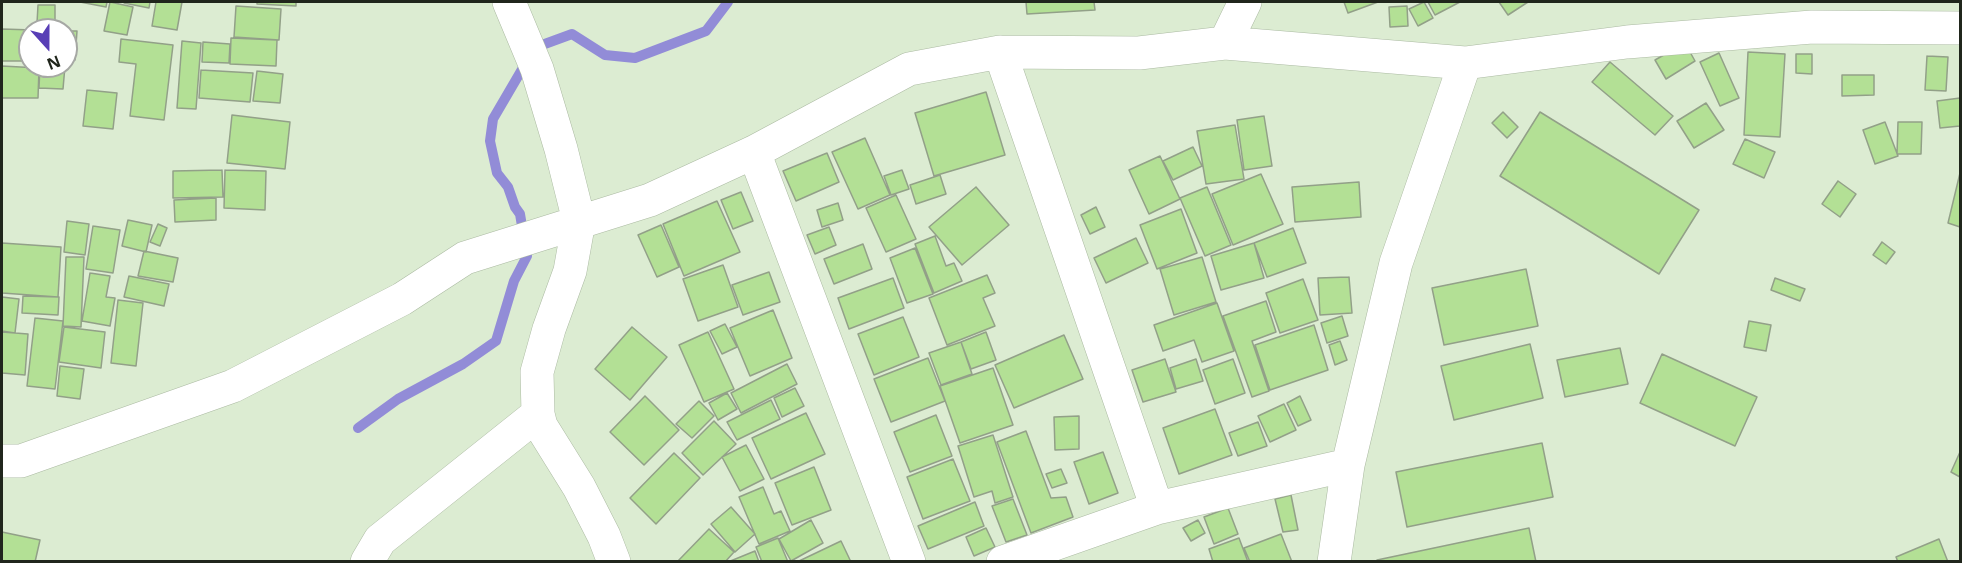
<!DOCTYPE html>
<style>
body{margin:0}
#map{position:relative;width:1962px;height:563px;overflow:hidden;background:#dcecd2;font-family:"Noto Sans",sans-serif}
canvas{display:block}
.frame{position:absolute;inset:0;border:3px solid #20261c;pointer-events:none}
.north{position:absolute;left:18px;top:18px;width:60px;height:60px;box-sizing:border-box;background:#fff;border:2px solid #a6a8a4;border-radius:50%;rotate:159deg;font-size:16px;font-weight:700;line-height:24px;text-align:center;color:#20261c}
.north::after{content:'';display:block;margin:auto;width:21px;height:27px;background:#583eb6;clip-path:polygon(50% 0,100% 100%,50% 72%,0 100%)}
</style>
<div id="map">
<canvas width="1962" height="563"></canvas>
<div class="frame"></div>
<div class="north">N</div>
</div>
<script>
const c = document.querySelector('canvas').getContext('2d');
c.lineJoin = 'round';
function poly(rows) {
  const path = new Path2D();
  for (const r of rows) {
    path.moveTo(r[0], r[1]);
    for (let i = 2; i < r.length; i += 2) path.lineTo(r[i], r[i + 1]);
  }
  return path;
}
function strokePath(path, color, width, dash) {
  c.strokeStyle = color;
  c.lineWidth = width;
  c.lineCap = dash ? 'butt' : 'round';
  c.setLineDash(dash || []);
  c.stroke(path);
}
function paint(path, color) {
  c.fillStyle = color;
  c.fill(path, 'evenodd');
}
const stream = poly([
 [542,45,572,34,605,55,635,58,706,31,728,2],
 [358,428,398,399,463,364,496,341,514,281,527,256,520,214,515,207,508,187,497,173,490,141,493,119,524,66]
]);
const building = poly([
 [80,2,107,2,106,7,80,2],
 [110,2,133,7,127,35,104,31,110,2],
 [125,2,150,2,149,8,124,3,125,2],
 [156,2,182,2,177,30,152,26,156,2],
 [257,2,296,2,296,6,257,4,257,2],
 [1026,2,1094,2,1095,10,1027,14,1026,2],
 [1344,2,1378,2,1348,13,1344,2],
 [1424,2,1433,18,1418,26,1409,9,1424,2],
 [1428,2,1460,2,1435,15,1428,2],
 [1499,2,1528,2,1508,15,1499,2],
 [38,5,55,5,55,23,37,23,38,5],
 [236,6,281,9,279,40,234,37,236,6],
 [1407,6,1408,26,1390,27,1389,7,1407,6],
 [2,29,33,30,30,30,30,61,2,61,2,29],
 [66,31,77,31,75,60,66,60,66,31],
 [231,38,277,40,276,66,230,64,231,38],
 [121,39,173,45,164,120,130,116,136,64,119,62,121,39],
 [182,41,201,43,196,109,177,108,182,41],
 [203,42,230,44,229,63,202,62,203,42],
 [1685,43,1695,61,1666,79,1655,60,1685,43],
 [1748,52,1785,54,1780,137,1744,135,1748,52],
 [1719,53,1739,98,1720,106,1700,62,1719,53],
 [1796,54,1812,54,1812,74,1796,73,1796,54],
 [1927,56,1948,57,1946,91,1925,90,1927,56],
 [1610,62,1673,116,1655,135,1592,82,1610,62],
 [2,66,39,68,38,98,2,98,2,66],
 [40,66,65,66,63,89,39,88,40,66],
 [201,70,253,73,250,102,199,98,201,70],
 [257,71,283,74,280,103,253,101,257,71],
 [1842,75,1874,75,1874,95,1842,96,1842,75],
 [87,90,117,93,113,129,83,126,87,90],
 [986,92,1005,155,934,176,915,113,986,92],
 [1960,98,1960,126,1940,128,1937,101,1960,98],
 [1706,103,1724,130,1694,148,1677,121,1706,103],
 [1503,112,1518,127,1507,138,1492,123,1503,112],
 [1540,112,1699,210,1659,274,1500,176,1540,112],
 [232,115,290,122,285,169,227,163,232,115],
 [1264,116,1272,166,1244,170,1237,120,1264,116],
 [1885,122,1898,156,1875,164,1863,130,1885,122],
 [1898,122,1922,122,1921,154,1897,154,1898,122],
 [1235,125,1244,179,1206,184,1197,131,1235,125],
 [865,138,890,195,858,209,832,152,865,138],
 [1745,139,1775,152,1764,178,1733,164,1745,139],
 [1193,147,1202,166,1173,180,1163,161,1193,147],
 [827,153,839,182,796,201,783,171,827,153],
 [1160,156,1180,199,1149,214,1129,170,1160,156],
 [222,170,223,197,173,198,173,171,222,170],
 [225,170,266,171,265,210,224,208,225,170],
 [902,170,909,189,891,195,884,176,902,170],
 [1960,173,1960,227,1948,223,1960,173],
 [1261,174,1283,224,1233,245,1212,194,1261,174],
 [940,175,946,194,916,204,910,185,940,175],
 [1838,181,1856,194,1840,217,1822,204,1838,181],
 [1359,182,1361,217,1295,222,1292,187,1359,182],
 [976,187,1009,225,962,265,929,227,976,187],
 [1207,187,1231,245,1205,256,1180,198,1207,187],
 [741,192,753,221,733,229,721,200,741,192],
 [896,195,916,239,886,252,866,208,896,195],
 [216,198,216,220,175,222,174,200,216,198],
 [717,201,740,252,684,276,663,224,717,201],
 [838,203,843,220,822,227,817,210,838,203],
 [1096,207,1105,227,1090,234,1081,215,1096,207],
 [1181,209,1197,253,1157,269,1140,225,1181,209],
 [128,220,152,225,146,252,122,246,128,220],
 [67,221,89,224,85,255,64,252,67,221],
 [158,224,167,228,160,246,150,242,158,224],
 [661,225,679,267,657,277,638,235,661,225],
 [93,226,120,230,113,273,86,269,93,226],
 [829,227,836,245,815,254,807,235,829,227],
 [1293,228,1306,263,1267,277,1254,243,1293,228],
 [935,236,946,266,954,263,962,281,934,293,915,244,935,236],
 [1136,238,1148,263,1106,283,1094,258,1136,238],
 [1882,242,1895,252,1886,264,1873,255,1882,242],
 [2,243,61,247,58,297,2,293,2,243],
 [1254,243,1264,278,1221,290,1211,256,1254,243],
 [863,244,872,269,834,284,824,259,863,244],
 [915,248,933,294,907,303,890,258,915,248],
 [144,251,178,258,173,282,138,276,144,251],
 [66,257,84,257,81,327,63,326,66,257],
 [1202,257,1216,302,1174,315,1160,269,1202,257],
 [723,265,738,307,698,321,683,279,723,265],
 [1526,269,1538,326,1444,345,1432,288,1526,269],
 [769,272,780,302,743,315,732,285,769,272],
 [90,273,110,276,106,297,115,298,110,326,82,321,90,273],
 [987,275,995,293,983,298,995,326,947,345,929,298,987,275],
 [129,276,169,284,164,306,124,297,129,276],
 [1349,277,1352,313,1320,315,1318,278,1349,277],
 [893,278,904,308,849,329,838,298,893,278],
 [1775,278,1805,289,1800,301,1771,290,1775,278],
 [1303,279,1318,320,1280,333,1266,293,1303,279],
 [23,296,59,297,58,315,22,313,23,296],
 [2,297,19,299,15,333,2,331,2,297],
 [118,300,143,303,136,366,111,363,118,300],
 [1266,301,1276,332,1252,341,1269,391,1252,397,1223,316,1266,301],
 [1217,303,1234,351,1202,362,1194,340,1163,351,1154,325,1217,303],
 [773,310,792,358,750,376,730,328,773,310],
 [1342,316,1348,336,1327,343,1321,323,1342,316],
 [903,317,919,357,874,375,858,334,903,317],
 [35,318,63,321,55,389,27,386,35,318],
 [1749,321,1771,325,1766,351,1744,347,1749,321],
 [725,324,737,347,722,354,710,331,725,324],
 [1314,325,1328,370,1270,390,1255,345,1314,325],
 [64,327,105,332,101,368,59,362,64,327],
 [632,327,667,357,630,400,595,369,632,327],
 [2,332,28,334,25,375,2,373,2,332],
 [708,332,734,389,704,402,679,345,708,332],
 [986,332,996,360,971,369,961,342,986,332],
 [1064,335,1083,379,1014,408,995,365,1064,335],
 [1340,341,1347,360,1335,365,1329,345,1340,341],
 [961,342,972,374,941,385,929,353,961,342],
 [1530,344,1543,398,1454,420,1441,366,1530,344],
 [1620,348,1628,384,1565,397,1557,360,1620,348],
 [1662,354,1757,397,1735,446,1640,403,1662,354],
 [928,358,945,401,891,422,874,379,928,358],
 [1165,359,1176,392,1143,402,1132,370,1165,359],
 [1196,359,1203,381,1176,389,1170,368,1196,359],
 [1233,359,1245,393,1215,404,1203,370,1233,359],
 [787,364,797,384,741,413,731,393,787,364],
 [60,366,84,369,80,399,57,396,60,366],
 [993,368,1013,425,960,443,940,386,993,368],
 [795,388,804,406,782,417,774,398,795,388],
 [727,393,737,409,718,420,709,403,727,393],
 [645,396,679,430,644,465,610,432,645,396],
 [1300,396,1311,420,1298,426,1287,403,1300,396],
 [771,400,780,419,737,440,727,422,771,400],
 [699,401,714,416,692,438,676,424,699,401],
 [1284,404,1296,430,1270,442,1258,416,1284,404],
 [1215,409,1232,455,1179,474,1163,428,1215,409],
 [806,413,825,454,771,479,752,438,806,413],
 [936,415,952,456,910,472,894,432,936,415],
 [1079,416,1079,449,1055,450,1054,417,1079,416],
 [714,421,736,444,703,475,682,453,714,421],
 [1258,422,1267,446,1238,456,1229,433,1258,422],
 [1026,431,1051,498,1066,497,1073,517,1031,533,997,442,1026,431],
 [993,435,1013,497,995,503,992,491,974,497,958,446,993,435],
 [1542,443,1553,497,1407,527,1396,472,1542,443],
 [746,445,764,479,740,491,722,457,746,445],
 [1103,452,1118,493,1089,504,1074,462,1103,452],
 [1960,452,1960,477,1951,472,1960,452],
 [674,453,700,478,656,524,630,498,674,453],
 [953,459,970,501,923,519,907,477,953,459],
 [814,467,831,510,792,525,775,483,814,467],
 [1061,469,1067,483,1052,488,1046,474,1061,469],
 [763,487,774,514,781,511,790,531,759,544,739,497,763,487],
 [1291,495,1298,530,1283,532,1275,499,1291,495],
 [1013,499,1027,535,1006,542,992,506,1013,499],
 [975,502,984,526,928,549,918,526,975,502],
 [731,507,755,534,735,552,711,524,731,507],
 [1228,508,1238,534,1214,544,1204,517,1228,508],
 [811,520,823,543,791,561,779,539,811,520],
 [1198,520,1205,533,1191,541,1183,528,1198,520],
 [986,528,995,547,974,556,966,537,986,528],
 [1529,528,1536,562,1377,562,1377,560,1529,528],
 [709,529,734,552,725,562,677,562,709,529],
 [2,532,40,540,35,562,2,562,2,532],
 [1281,534,1292,562,1250,562,1244,548,1281,534],
 [778,538,788,562,762,562,756,547,778,538],
 [1239,538,1248,562,1213,562,1209,549,1239,538],
 [1939,539,1948,562,1898,562,1896,557,1939,539],
 [841,541,851,562,797,562,841,541],
 [755,551,759,562,728,562,755,551]
]);
const minor = poly([
 [509,2,537,69,561,149,579,221,570,271,549,329,537,372,538,414,541,426,579,487,604,536,614,562],
 [1225,43,1245,2],
 [1000,52,1157,508,1348,465],
 [754,152,909,562],
 [2,461,21,461,233,386,402,299,465,258,650,200,754,152,909,69,1000,52,1139,53,1225,43,1465,63,1627,42,1812,27,1960,28],
 [367,562,380,540,538,414],
 [1003,562,1157,508],
 [1334,562,1348,465,1396,263,1465,63]
]);
strokePath(stream, '#928cd7', 10);
paint(building, '#b3e095');
strokePath(building, '#92a088', 1.5);
strokePath(minor, '#abbaa2', 34);
strokePath(minor, '#fff', 33);
</script>
